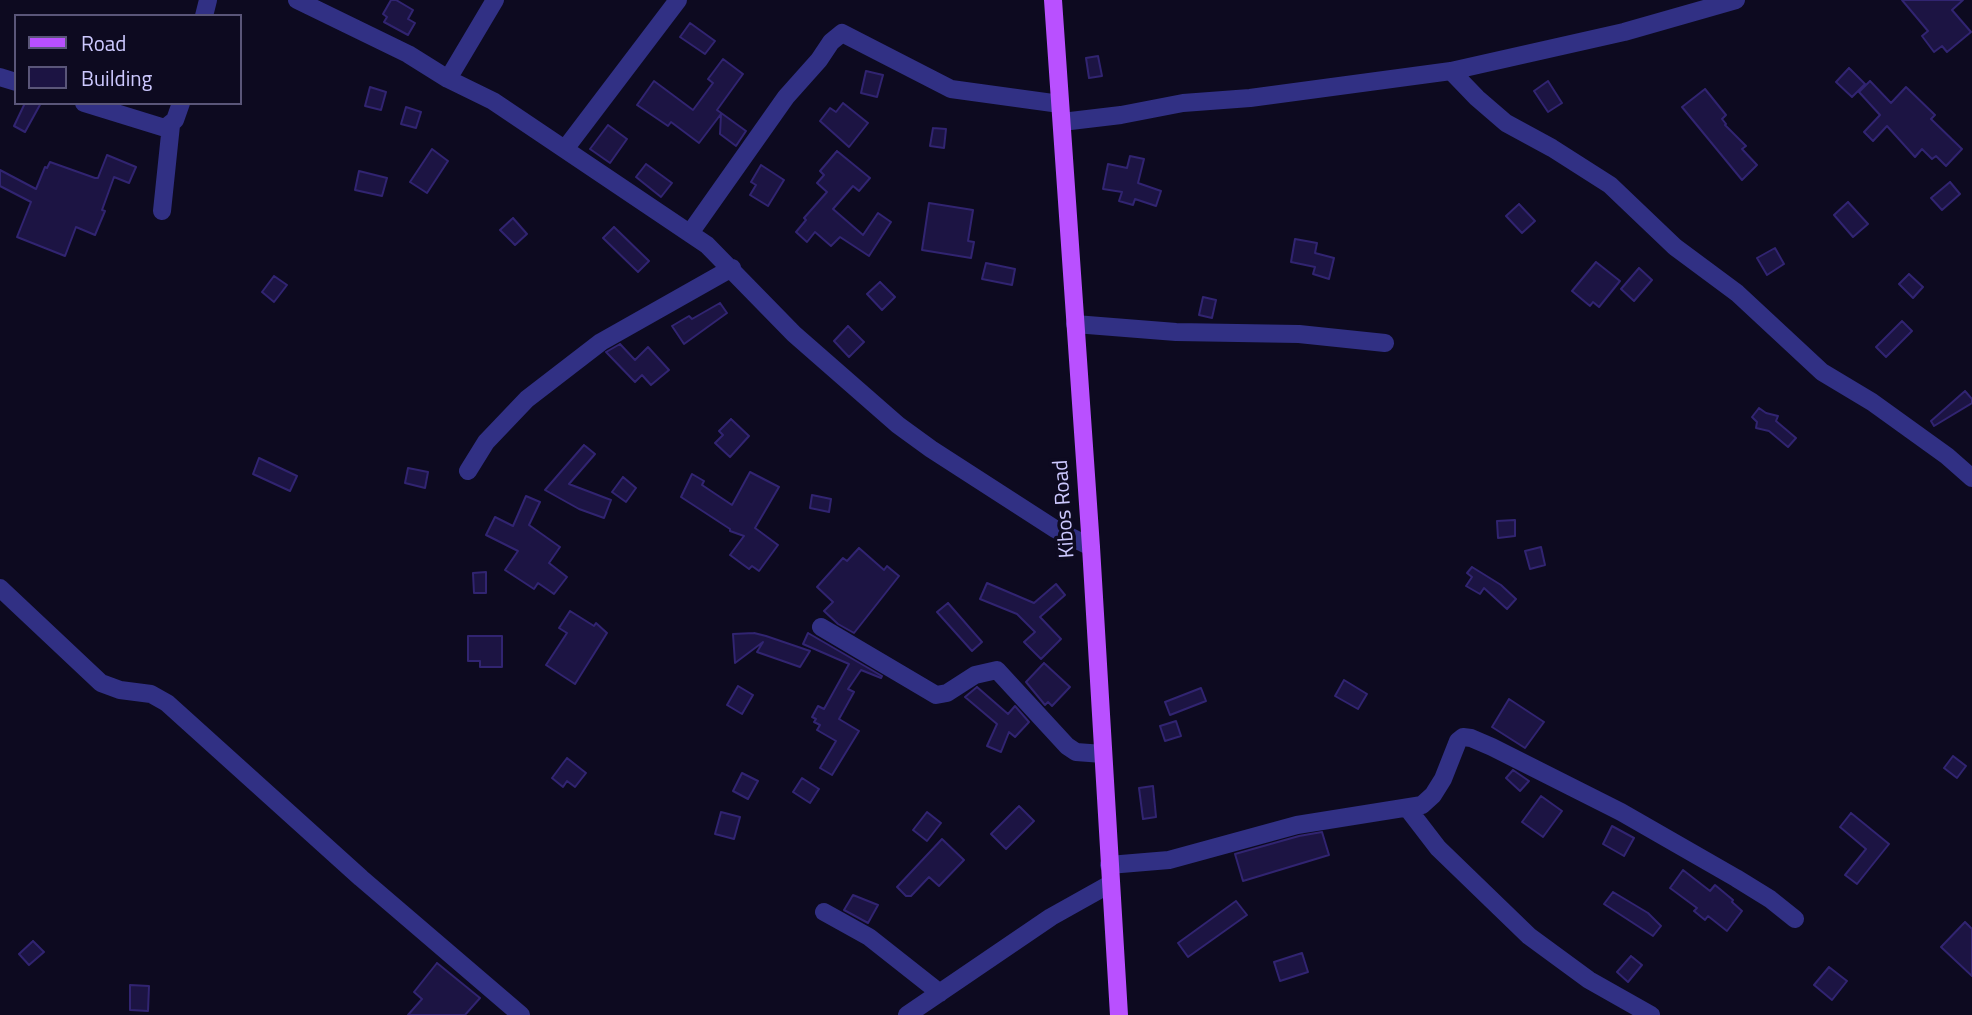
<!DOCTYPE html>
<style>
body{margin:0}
#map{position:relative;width:1972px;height:1015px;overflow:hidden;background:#0d0a20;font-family:"Titillium Web",sans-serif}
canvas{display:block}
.legend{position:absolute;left:14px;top:14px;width:228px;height:91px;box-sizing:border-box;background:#0d0a20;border:2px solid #5a5679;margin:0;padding:9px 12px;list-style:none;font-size:21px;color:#cdc9ff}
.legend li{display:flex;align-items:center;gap:14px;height:35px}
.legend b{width:35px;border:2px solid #5a5679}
</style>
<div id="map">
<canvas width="1972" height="1015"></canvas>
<ul class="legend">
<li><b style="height:9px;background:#b950ff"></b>Road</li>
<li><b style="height:19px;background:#1c1443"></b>Building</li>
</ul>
</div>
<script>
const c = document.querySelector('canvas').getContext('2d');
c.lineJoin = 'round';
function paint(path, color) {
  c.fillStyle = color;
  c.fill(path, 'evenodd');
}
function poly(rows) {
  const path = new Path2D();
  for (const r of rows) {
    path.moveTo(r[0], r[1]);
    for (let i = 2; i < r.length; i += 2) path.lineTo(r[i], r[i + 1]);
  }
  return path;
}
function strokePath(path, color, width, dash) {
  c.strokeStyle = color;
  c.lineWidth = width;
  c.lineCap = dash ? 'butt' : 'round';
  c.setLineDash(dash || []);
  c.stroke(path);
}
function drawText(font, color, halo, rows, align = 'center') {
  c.font = font + ' "Titillium Web",sans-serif';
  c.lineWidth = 7;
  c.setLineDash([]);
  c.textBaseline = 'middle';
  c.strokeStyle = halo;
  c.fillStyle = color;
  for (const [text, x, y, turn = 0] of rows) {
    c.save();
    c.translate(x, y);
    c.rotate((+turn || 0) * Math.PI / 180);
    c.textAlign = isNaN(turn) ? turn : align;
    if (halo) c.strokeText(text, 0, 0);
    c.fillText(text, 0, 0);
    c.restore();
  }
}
const building = poly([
 [391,0,396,0,413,10,408,19,415,23,408,35,384,22,387,17,383,14,391,0],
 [1902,0,1963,0,1952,10,1971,32,1947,52,1942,46,1934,52,1922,36,1928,31,1902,0],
 [690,23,715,41,705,54,680,37,690,23],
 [1098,56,1102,76,1089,78,1086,58,1098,56],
 [723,59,743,74,717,110,746,131,736,146,720,134,721,114,699,143,671,122,668,126,637,105,654,81,693,110,713,83,708,79,723,59],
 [1849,68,1865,84,1852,97,1836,82,1849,68],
 [866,71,883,75,877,97,861,93,866,71],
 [1548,81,1562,103,1548,112,1534,91,1548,81],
 [1870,81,1891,103,1906,87,1935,115,1931,119,1962,149,1946,166,1936,156,1932,159,1922,149,1915,157,1887,126,1873,141,1864,132,1880,115,1859,92,1870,81],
 [370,87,386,92,381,110,365,106,370,87],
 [1705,89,1726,115,1722,119,1726,124,1725,125,1746,146,1742,149,1757,165,1742,180,1682,107,1705,89],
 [25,103,41,103,25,132,14,126,25,103],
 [843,103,868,123,849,147,820,121,830,108,836,112,843,103],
 [406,107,421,112,416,128,401,124,406,107],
 [608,125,627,139,610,163,590,149,608,125],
 [933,128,946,129,944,148,930,146,933,128],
 [432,149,448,161,427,193,410,182,432,149],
 [837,151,870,178,859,191,853,186,833,209,863,235,878,213,891,222,869,256,840,237,831,246,815,232,807,242,796,232,806,220,804,218,827,192,817,183,824,175,820,171,837,151],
 [107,155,136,167,129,183,114,177,102,210,105,211,95,235,76,227,65,256,17,237,31,202,0,186,0,170,36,189,45,167,47,168,50,162,95,178,98,178,107,155],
 [1130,156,1144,159,1138,183,1161,191,1156,206,1135,199,1133,205,1119,201,1122,192,1103,189,1108,164,1127,168,1130,156],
 [646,164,672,183,661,197,636,177,646,164],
 [761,165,784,180,768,206,750,195,756,185,751,182,761,165],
 [359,171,387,178,382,196,355,190,359,171],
 [1950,182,1960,194,1942,210,1931,198,1950,182],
 [1848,202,1868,224,1853,237,1834,215,1848,202],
 [929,203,973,210,968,241,974,242,971,258,922,250,929,203],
 [1519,204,1535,221,1522,233,1506,216,1519,204],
 [513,218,527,234,515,245,500,230,513,218],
 [614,227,649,261,638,272,603,238,614,227],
 [1295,239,1317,243,1315,253,1334,258,1329,279,1313,274,1315,267,1291,262,1295,239],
 [1775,248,1784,264,1767,275,1757,258,1775,248],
 [1596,262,1620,281,1599,307,1593,302,1590,306,1572,291,1596,262],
 [986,263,1015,269,1012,285,982,279,986,263],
 [1639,268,1652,280,1634,301,1621,289,1639,268],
 [1909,274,1923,287,1913,298,1899,284,1909,274],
 [274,276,287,285,274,302,262,292,274,276],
 [880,282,895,297,882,310,867,294,880,282],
 [1203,297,1216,300,1212,318,1199,315,1203,297],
 [720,303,727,313,684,344,672,326,689,316,692,319,720,303],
 [1902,321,1912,331,1886,357,1876,347,1902,321],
 [848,326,864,342,849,357,834,341,848,326],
 [620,344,635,360,648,347,669,370,651,385,642,375,635,382,606,352,620,344],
 [1965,391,1972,399,1972,403,1934,426,1931,421,1965,391],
 [1759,408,1766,413,1778,416,1776,421,1796,438,1788,447,1769,431,1756,428,1757,422,1752,417,1759,408],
 [731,419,749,436,730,457,715,443,723,435,719,431,731,419],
 [584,445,595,454,569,484,611,500,604,518,579,509,545,490,584,445],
 [259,458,297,476,290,491,253,474,259,458],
 [408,468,428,472,425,488,405,483,408,468],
 [750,472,779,487,755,528,778,545,759,571,752,566,749,569,730,555,744,536,730,531,730,529,681,497,692,474,704,481,702,485,732,505,750,472],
 [623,477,636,488,626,502,612,492,623,477],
 [812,495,831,499,829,512,810,508,812,495],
 [526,496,540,502,529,525,560,547,549,563,567,577,554,594,538,583,534,589,505,570,518,551,486,535,495,517,513,526,526,496],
 [1515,520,1515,536,1498,538,1497,521,1515,520],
 [1541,547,1545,565,1530,569,1525,551,1541,547],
 [859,548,884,570,887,566,899,576,854,633,838,624,824,611,833,602,817,587,843,558,847,561,859,548],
 [1472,567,1501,585,1516,599,1507,609,1484,588,1480,594,1466,586,1472,577,1467,573,1472,567],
 [486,572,486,593,474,593,473,573,486,572],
 [987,583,1034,603,1056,584,1065,595,1040,617,1061,639,1041,659,1024,642,1035,632,1017,614,980,599,987,583],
 [948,603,982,642,972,651,937,612,948,603],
 [570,611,594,626,596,623,607,633,575,684,546,665,567,633,559,628,570,611],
 [754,633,766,636,810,651,800,667,757,652,763,642,735,663,733,634,754,633],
 [808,633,882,676,881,678,861,670,848,689,854,692,839,719,859,731,832,775,820,768,836,741,817,730,820,725,814,722,816,719,812,717,818,706,824,709,849,664,803,644,808,633],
 [468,636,502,636,502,667,480,667,480,661,468,661,468,636],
 [1044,663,1070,687,1052,706,1048,702,1045,705,1026,682,1044,663],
 [1344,680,1367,694,1358,709,1335,696,1344,680],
 [738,686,753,695,742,714,727,705,738,686],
 [977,687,1008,714,1015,706,1029,722,1015,737,1009,732,1001,752,987,746,997,724,965,697,977,687],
 [1201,688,1206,701,1170,715,1165,702,1201,688],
 [1509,699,1544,722,1525,748,1492,727,1509,699],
 [1176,721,1181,736,1165,741,1160,726,1176,721],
 [1953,756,1966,766,1957,778,1944,768,1953,756],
 [567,758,586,773,575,787,567,781,563,787,552,778,567,758],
 [1513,770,1529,781,1520,791,1506,778,1513,770],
 [742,773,758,781,748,799,733,791,742,773],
 [802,778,819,789,810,803,793,792,802,778],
 [1153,786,1156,817,1143,819,1139,788,1153,786],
 [1541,796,1562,811,1543,837,1522,822,1541,796],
 [1019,806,1034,821,1006,849,991,834,1019,806],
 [721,812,740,817,734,839,715,834,721,812],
 [927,812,941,823,927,841,913,830,927,812],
 [1851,813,1889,844,1857,884,1845,875,1866,849,1840,827,1851,813],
 [1612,826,1634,838,1624,856,1603,844,1612,826],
 [1322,832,1329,855,1243,881,1235,854,1299,836,1322,832],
 [942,839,964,860,939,886,929,877,911,896,906,896,897,887,942,839],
 [1683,870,1710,891,1715,885,1733,900,1732,902,1742,911,1727,931,1708,916,1705,920,1694,911,1697,908,1670,888,1683,870],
 [1613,892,1648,913,1661,926,1653,936,1604,904,1613,892],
 [853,895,878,905,868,923,844,910,853,895],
 [1236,901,1247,915,1188,957,1178,943,1236,901],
 [1965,922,1972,929,1972,976,1941,947,1965,922],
 [33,941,44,952,29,965,19,954,33,941],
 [1302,953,1308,972,1280,981,1274,962,1302,953],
 [1631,956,1642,965,1628,982,1617,972,1631,956],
 [437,963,480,998,465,1015,408,1015,422,999,414,992,437,963],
 [1829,967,1847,981,1832,1000,1814,985,1829,967],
 [130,985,149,986,148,1011,130,1010,130,985]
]);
const minor = poly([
 [297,0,408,54,448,79,493,101,707,245,794,334,898,425,931,449,1055,529,1091,547],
 [204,16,208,0],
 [1451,71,1477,98,1506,123,1552,148,1610,185,1675,247,1737,293,1822,372,1872,402,1947,456,1972,478],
 [0,77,16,82],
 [448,79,495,0],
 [84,103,165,128,175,120,181,103],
 [1062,122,1121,115,1183,103,1250,98,1451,71,1624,32,1736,0],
 [565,149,678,0],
 [162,211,171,125],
 [690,233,786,97,819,60,831,42,842,33,951,89,1060,104],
 [1075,324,1176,332,1299,334,1385,343],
 [468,471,486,442,527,399,601,342,732,268],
 [0,588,101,683,120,690,151,694,167,703,361,878,521,1015],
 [821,627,936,695,947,693,975,675,997,670,1067,746,1076,752,1103,754],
 [1408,809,1438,848,1529,936,1589,980,1651,1015],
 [1109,865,1169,860,1297,825,1422,805,1433,795,1443,779,1458,741,1463,737,1471,738,1492,747,1621,812,1736,878,1770,899,1795,919],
 [824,912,869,937,940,993],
 [907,1015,1051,917,1110,884]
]);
const major = poly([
 [1053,0,1091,547,1119,1015]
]);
const streetNames = [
 ["Kibos Road",1065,509,-94]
];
paint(building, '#1c1443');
strokePath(building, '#312471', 2);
strokePath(minor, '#313084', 18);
strokePath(major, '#b950ff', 18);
drawText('21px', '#cdc9ff', '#0d0a20', streetNames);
</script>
